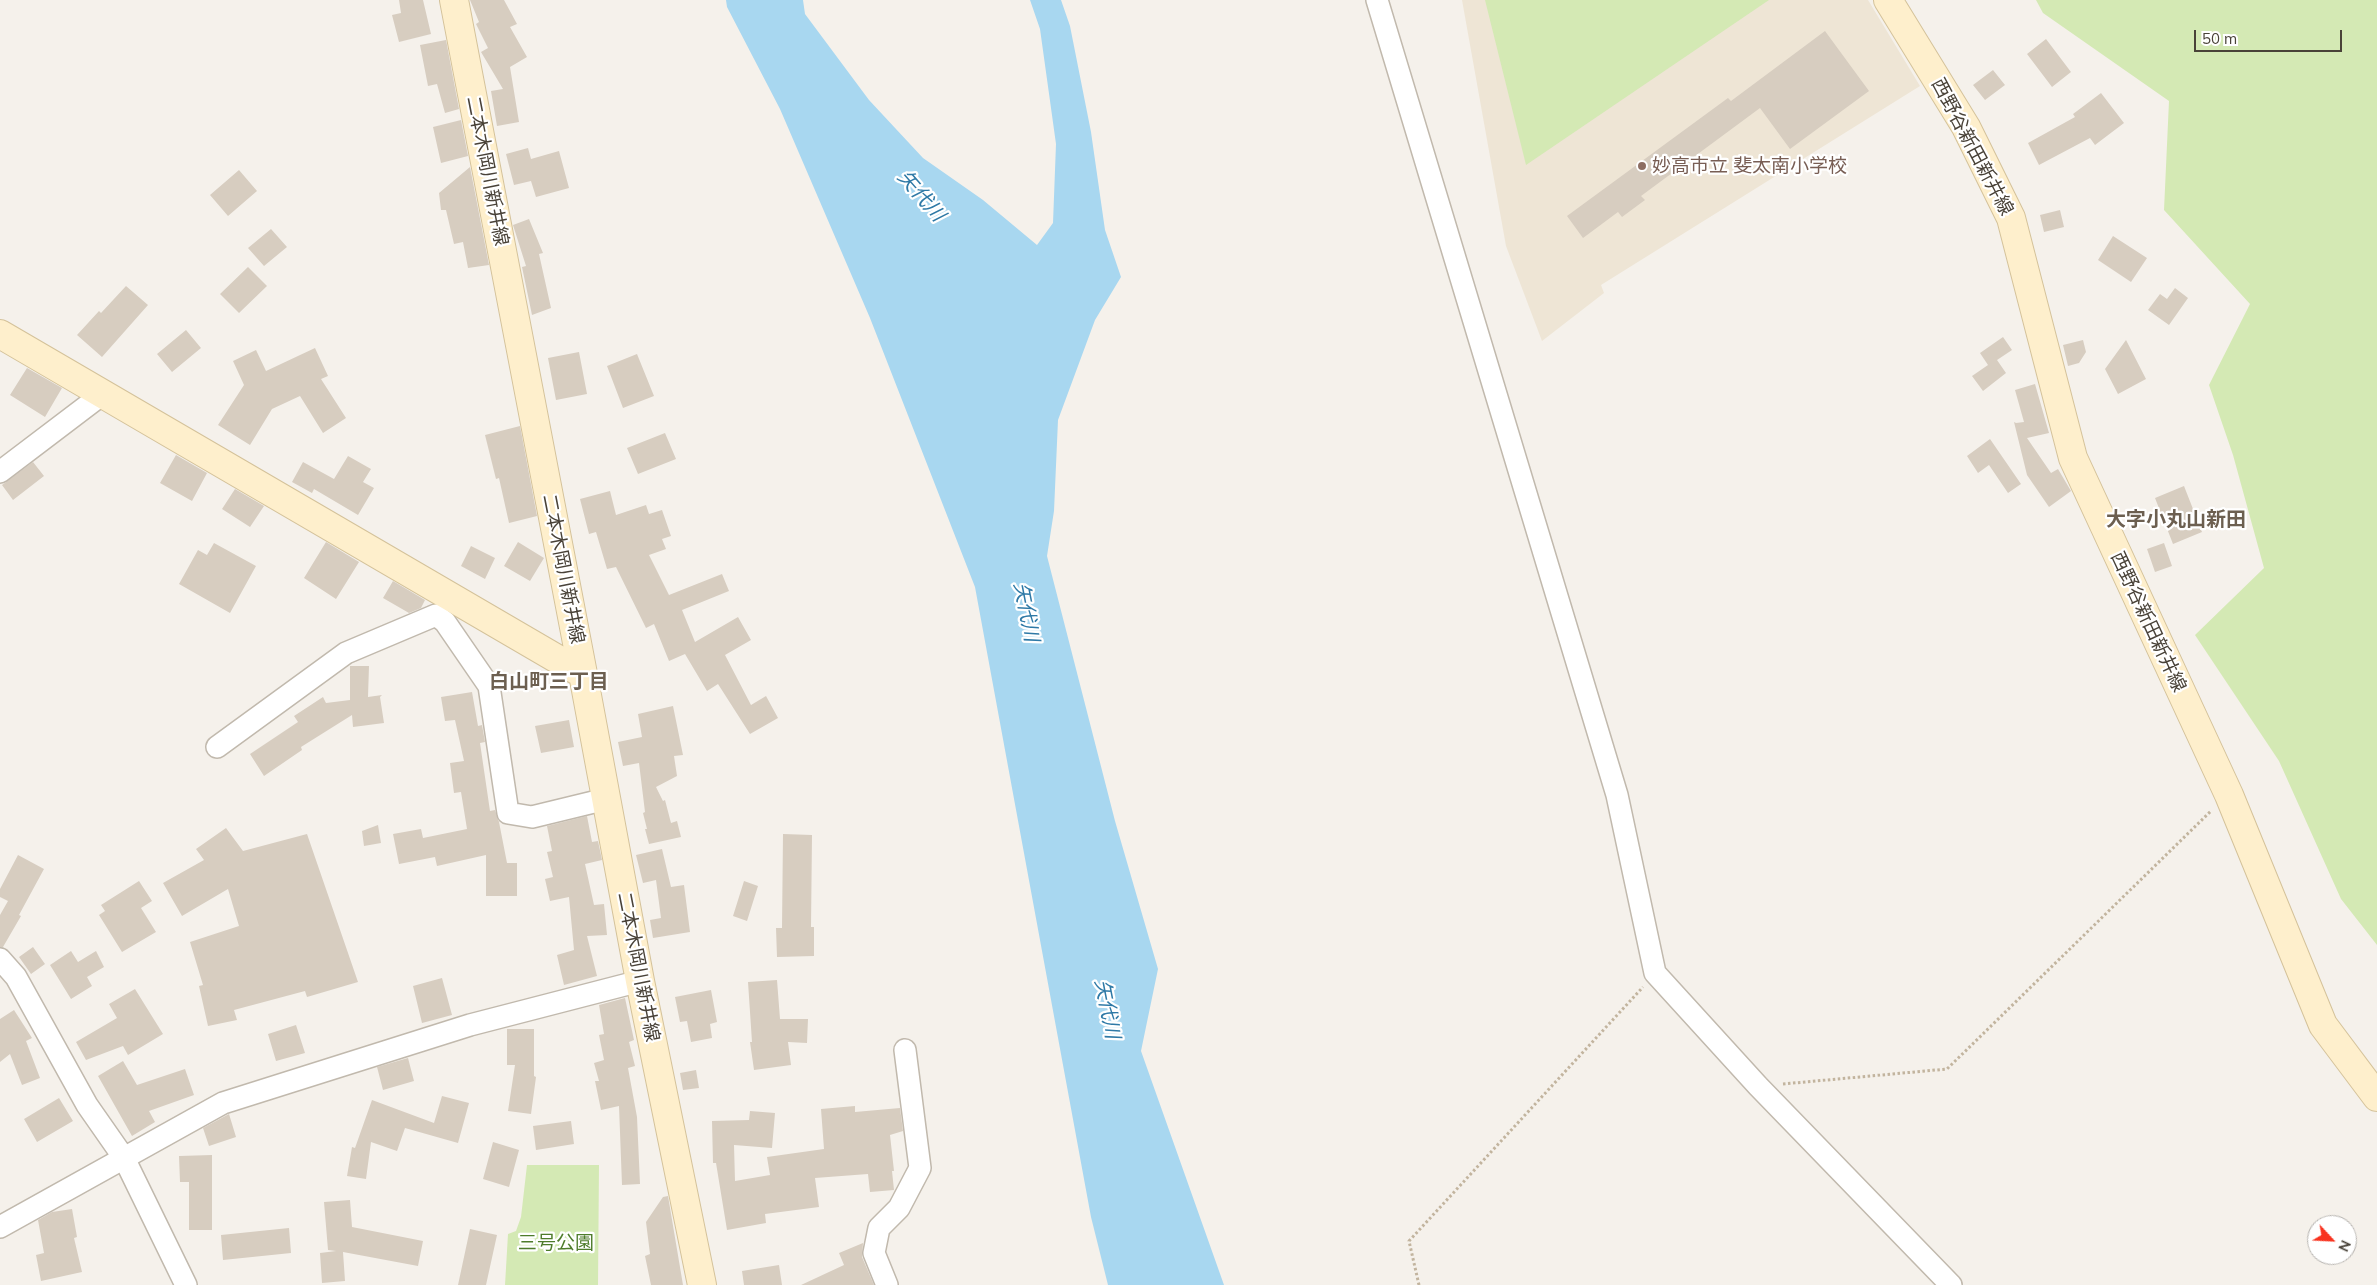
<!DOCTYPE html>
<meta charset="utf-8">
<style>
body{margin:0}
#map{position:relative;width:2377px;height:1285px;overflow:hidden;background:#f5f1eb;font-family:Mulish,sans-serif}
canvas{display:block}
.north{position:absolute;left:2307px;top:1215px;width:50px;height:50px;box-sizing:border-box;background:#fff;border:1px solid #b6b3af;border-radius:50%;rotate:115deg;font-size:14px;font-weight:700;line-height:20px;text-align:center;color:#494238}
.north::after{content:'';display:block;margin:auto;width:18px;height:22px;background:#f8331f;clip-path:polygon(50% 0,100% 100%,50% 72%,0 100%)}
.scale{position:absolute;left:2194px;top:30px;width:148px;height:22px;box-sizing:border-box;border:2px solid #494238;border-top:0;padding-left:6px;font-size:15px;line-height:18px;white-space:nowrap;color:#494238;-webkit-text-stroke:4px #fff;paint-order:stroke}
</style>
<div id="map">
<canvas width="2377" height="1285"></canvas>
<div class="north">N</div>
<div class="scale">50 m</div>
</div>
<script>
const c = document.querySelector('canvas').getContext('2d');
c.lineJoin = 'round';
function paint(path, color) {
  c.fillStyle = color;
  c.fill(path, 'evenodd');
}
function poly(rows) {
  const path = new Path2D();
  for (const r of rows) {
    path.moveTo(r[0], r[1]);
    for (let i = 2; i < r.length; i += 2) path.lineTo(r[i], r[i + 1]);
  }
  return path;
}
function strokePath(path, color, width, dash) {
  c.strokeStyle = color;
  c.lineWidth = width;
  c.lineCap = dash ? 'butt' : 'round';
  c.setLineDash(dash || []);
  c.stroke(path);
}
function drawText(font, color, halo, rows, align = 'center') {
  c.font = font + ' Mulish,"Noto Sans JP",sans-serif';
  c.lineWidth = 4.5;
  c.setLineDash([]);
  c.textBaseline = 'middle';
  c.strokeStyle = halo;
  c.fillStyle = color;
  for (const [text, x, y, turn = 0] of rows) {
    c.save();
    c.translate(x, y);
    c.rotate((+turn || 0) * Math.PI / 180);
    c.textAlign = isNaN(turn) ? turn : align;
    if (halo) c.strokeText(text, 0, 0);
    c.fillText(text, 0, 0);
    c.restore();
  }
}
const education = poly([
 [1462,0,1868,0,1920,86,1601,285,1604,293,1542,341,1506,246]
]);
const green = poly([
 [1485,0,1769,0,1526,165],
 [2036,0,2377,0,2377,945,2341,899,2279,761,2195,635,2264,568,2233,455,2209,385,2250,304,2164,210,2169,101,2043,13],
 [527,1165,599,1165,598,1285,505,1285,508,1234,516,1231,521,1217]
]);
const water = poly([
 [726,0,803,0,805,14,869,100,923,158,983,200,1037,245,1053,223,1056,144,1040,29,1030,0,1061,0,1070,26,1091,132,1105,230,1121,277,1095,320,1058,420,1054,511,1047,556,1115,821,1158,969,1141,1051,1224,1285,1108,1285,1091,1217,975,587,870,318,780,109,727,7]
]);
const building = poly([
 [399,0,423,0,431,34,399,42,392,15,401,13],
 [470,0,504,0,517,24,510,27,527,57,510,67,519,122,497,126,491,91,503,89,481,52,488,48,476,24,479,22],
 [1825,31,1869,91,1790,149,1760,108,1641,196,1645,200,1622,217,1618,212,1583,238,1567,216,1728,98,1731,101],
 [2046,39,2071,72,2052,87,2027,54],
 [446,40,459,109,445,113,437,84,428,86,420,45],
 [1993,70,2005,85,1985,100,1973,85],
 [2101,93,2124,123,2095,145,2090,138,2039,165,2028,143,2075,117,2073,114],
 [461,120,468,156,441,163,433,127],
 [528,148,531,159,559,151,569,188,536,197,531,181,514,185,506,154],
 [470,167,489,265,468,268,463,242,454,244,446,210,441,210,439,193],
 [239,170,257,191,228,216,210,195],
 [2060,210,2064,227,2044,232,2040,215],
 [529,219,543,253,539,254,551,308,532,315,522,267,526,266,513,225],
 [271,229,287,247,264,266,248,248],
 [2113,236,2147,258,2131,282,2098,260],
 [248,267,267,286,239,313,220,294],
 [126,286,148,305,102,357,77,335,99,311,101,313],
 [2175,288,2188,298,2169,325,2148,310,2160,294,2167,299],
 [186,330,201,348,172,372,157,354],
 [2003,337,2012,350,1997,360,2006,373,1983,391,1972,376,1988,365,1980,353],
 [2083,340,2086,352,2079,363,2068,366,2063,345],
 [2126,340,2146,379,2118,394,2105,369],
 [315,348,328,376,321,379,346,418,323,433,300,396,272,409,250,445,218,425,244,385,233,361,256,350,266,371],
 [579,352,587,394,556,400,548,358],
 [637,354,654,396,623,408,607,366],
 [27,368,62,388,45,417,10,395],
 [2035,384,2049,433,2027,438,2051,473,2058,469,2071,491,2049,507,2027,475,2014,422,2016,423,2024,422,2015,390],
 [520,426,537,516,509,523,499,478,496,479,485,435],
 [665,433,676,459,638,474,627,448],
 [1990,439,2021,484,2008,493,1989,465,1978,473,1967,456],
 [176,455,207,473,192,501,160,483],
 [348,456,371,469,363,482,374,488,358,515,314,489,312,493,292,482,303,462,334,479],
 [33,462,44,476,13,500,2,485],
 [2184,486,2202,532,2173,544,2155,498],
 [235,489,264,506,250,527,222,509],
 [610,491,616,515,646,505,649,514,662,510,671,536,662,539,666,549,649,555,669,595,722,574,729,591,682,610,695,642,738,617,751,640,725,655,751,705,766,696,778,718,750,734,718,684,707,691,685,654,669,661,654,624,646,628,616,567,607,569,596,532,589,534,580,499],
 [326,542,359,562,336,599,304,578],
 [518,542,544,558,530,581,504,566],
 [214,543,256,566,230,613,179,584,198,550,207,555],
 [2164,543,2172,566,2155,572,2147,549],
 [471,546,495,558,485,579,461,566],
 [393,581,425,600,421,608,409,613,383,598],
 [350,666,369,666,368,697,382,695,380,697,384,723,353,727,352,715,301,747,302,750,264,776,250,754,298,722,294,716,323,697,326,703,350,700],
 [472,692,478,726,482,725,485,742,480,743,490,811,495,810,499,822,507,863,517,863,517,896,486,896,486,855,437,866,435,857,399,864,393,834,421,829,423,838,467,829,461,792,454,793,450,763,464,761,455,720,445,721,441,697],
 [673,706,683,755,674,756,677,776,656,787,663,801,665,800,671,823,677,821,681,837,649,844,645,829,647,829,643,813,645,812,639,763,623,766,618,742,642,737,638,714],
 [569,720,574,747,541,753,535,726],
 [587,816,592,842,598,841,602,860,585,864,594,905,604,904,607,935,587,936,597,976,564,985,557,955,574,950,569,897,550,901,545,879,553,877,547,852,552,851,547,826],
 [378,825,381,843,364,846,362,831],
 [226,828,243,851,307,834,358,982,307,997,305,991,234,1010,237,1020,208,1026,199,986,203,985,190,942,239,926,228,889,182,916,163,883,204,860,196,849],
 [783,834,812,835,811,927,814,927,814,956,777,957,776,928,782,928],
 [662,849,671,887,684,885,690,932,653,938,650,920,661,918,656,880,643,883,636,855],
 [18,855,44,869,19,915,21,916,3,947,0,947,0,915,8,901,0,897,0,889],
 [139,881,152,901,141,908,156,932,122,952,99,915,105,911,101,905],
 [744,881,758,886,747,921,733,916],
 [33,947,45,964,31,974,19,957],
 [71,951,78,962,96,951,104,967,87,977,92,986,71,999,50,965],
 [442,978,452,1015,422,1023,413,986],
 [777,980,780,1019,808,1019,807,1043,788,1042,791,1065,754,1070,750,1042,752,1042,748,982],
 [135,989,163,1034,128,1055,123,1046,86,1060,76,1042,117,1018,109,1004],
 [711,990,717,1022,710,1024,712,1038,691,1042,687,1021,680,1022,675,997],
 [625,998,634,1040,629,1042,635,1066,628,1068,637,1117,640,1184,622,1185,619,1106,601,1110,595,1081,599,1081,594,1063,604,1060,599,1035,604,1034,599,1005],
 [14,1010,32,1038,26,1041,40,1078,22,1085,10,1054,0,1062,0,1019],
 [296,1025,305,1053,276,1061,268,1034],
 [507,1029,534,1029,534,1076,536,1077,531,1114,508,1111,515,1065,507,1065],
 [408,1058,414,1081,383,1090,377,1067],
 [123,1061,137,1085,185,1069,194,1095,149,1111,155,1122,132,1136,98,1076],
 [696,1070,699,1088,683,1090,680,1073],
 [442,1096,469,1103,458,1143,405,1128,397,1151,371,1142,366,1179,347,1176,352,1147,355,1148,372,1100,434,1123],
 [59,1098,73,1121,37,1142,24,1119],
 [855,1106,855,1112,900,1108,903,1131,890,1135,894,1171,892,1171,894,1190,870,1192,868,1174,815,1178,819,1207,765,1214,766,1223,727,1230,716,1163,713,1163,712,1121,749,1120,750,1111,775,1113,772,1148,734,1145,735,1181,770,1175,767,1157,824,1149,821,1109],
 [229,1114,236,1137,209,1146,203,1128],
 [571,1121,574,1144,536,1150,533,1126],
 [493,1142,519,1150,509,1187,483,1179],
 [212,1155,212,1230,189,1230,189,1182,180,1182,179,1156],
 [668,1196,683,1285,651,1285,645,1256,650,1254,646,1222,663,1197],
 [350,1200,352,1227,423,1241,418,1266,343,1252,345,1281,322,1283,320,1253,336,1251,328,1250,324,1202],
 [72,1209,77,1237,74,1238,82,1272,41,1281,36,1255,44,1253,38,1220,52,1212],
 [289,1228,291,1253,223,1260,221,1235],
 [470,1229,497,1235,486,1285,458,1285],
 [863,1243,862,1257,874,1285,801,1285,844,1265,839,1253],
 [779,1265,782,1285,744,1285,742,1271]
]);
const path = poly([
 [1783,1084,1947,1069,2211,811],
 [1419,1285,1409,1241,1643,987]
]);
const street = poly([
 [1377,0,1617,795,1655,973,1758,1086,1951,1285],
 [0,472,104,393],
 [217,747,346,653,436,615,445,622,489,686,508,813,532,817,606,799],
 [0,959,16,977,87,1105,124,1158,186,1285],
 [0,1227,223,1103,470,1025,640,981],
 [887,1285,874,1253,879,1228,899,1208,920,1168,905,1050]
]);
const secondary = poly([
 [454,0,583,674,640,981,702,1285],
 [1888,0,1966,127,2011,218,2073,458,2229,795,2323,1025,2377,1097],
 [0,334,583,674]
]);
const markers = [
 [1642,166,5,"#8d6e63"]
];
const streetNames = [
 ["西野谷新田新井線",1972,147,62],
 ["二本木岡川新井線",487,171,79],
 ["二本木岡川新井線",563,569,79],
 ["西野谷新田新井線",2148,622,65],
 ["二本木岡川新井線",638,967,79]
];
const educationNames = [
 ["妙高市立 斐太南小学校",1652,166]
];
const parkNames = [
 ["三号公園",556,1243]
];
const waterNames = [
 ["矢代川",921,196,49],
 ["矢代川",1026,612,79],
 ["矢代川",1107,1009,79]
];
const neighbourhoodNames = [
 ["大字小丸山新田",2176,520],
 ["白山町三丁目",549,682]
];
paint(education, '#eee5d5');
paint(green, '#d4e9b4');
paint(water, '#a8d7f0');
paint(building, '#d7cdc0');
strokePath(street, '#c1b9ad', 24);
strokePath(secondary, '#d4c29a', 30);
strokePath(path, '#c2b49e', 3, [2.5, 2.5]);
strokePath(street, '#fff', 21);
strokePath(secondary, '#feefcc', 28);
for (const [x, y, r, color] of markers) {
  const dot = new Path2D();
  dot.arc(x, y, r, 0, 2 * Math.PI);
  c.fillStyle = color;
  c.fill(dot);
  strokePath(dot, '#fff', 2);
}
drawText('19px', '#494238', '#fff', streetNames);
drawText('19px', '#785e54', '#fff', educationNames, 'left');
drawText('19px', '#4e7c2b', '#fff', parkNames);
drawText('italic 20px', '#2e79a6', '#fff', waterNames);
drawText('bold 20px', '#6c5f50', '#fff', neighbourhoodNames);
</script>
